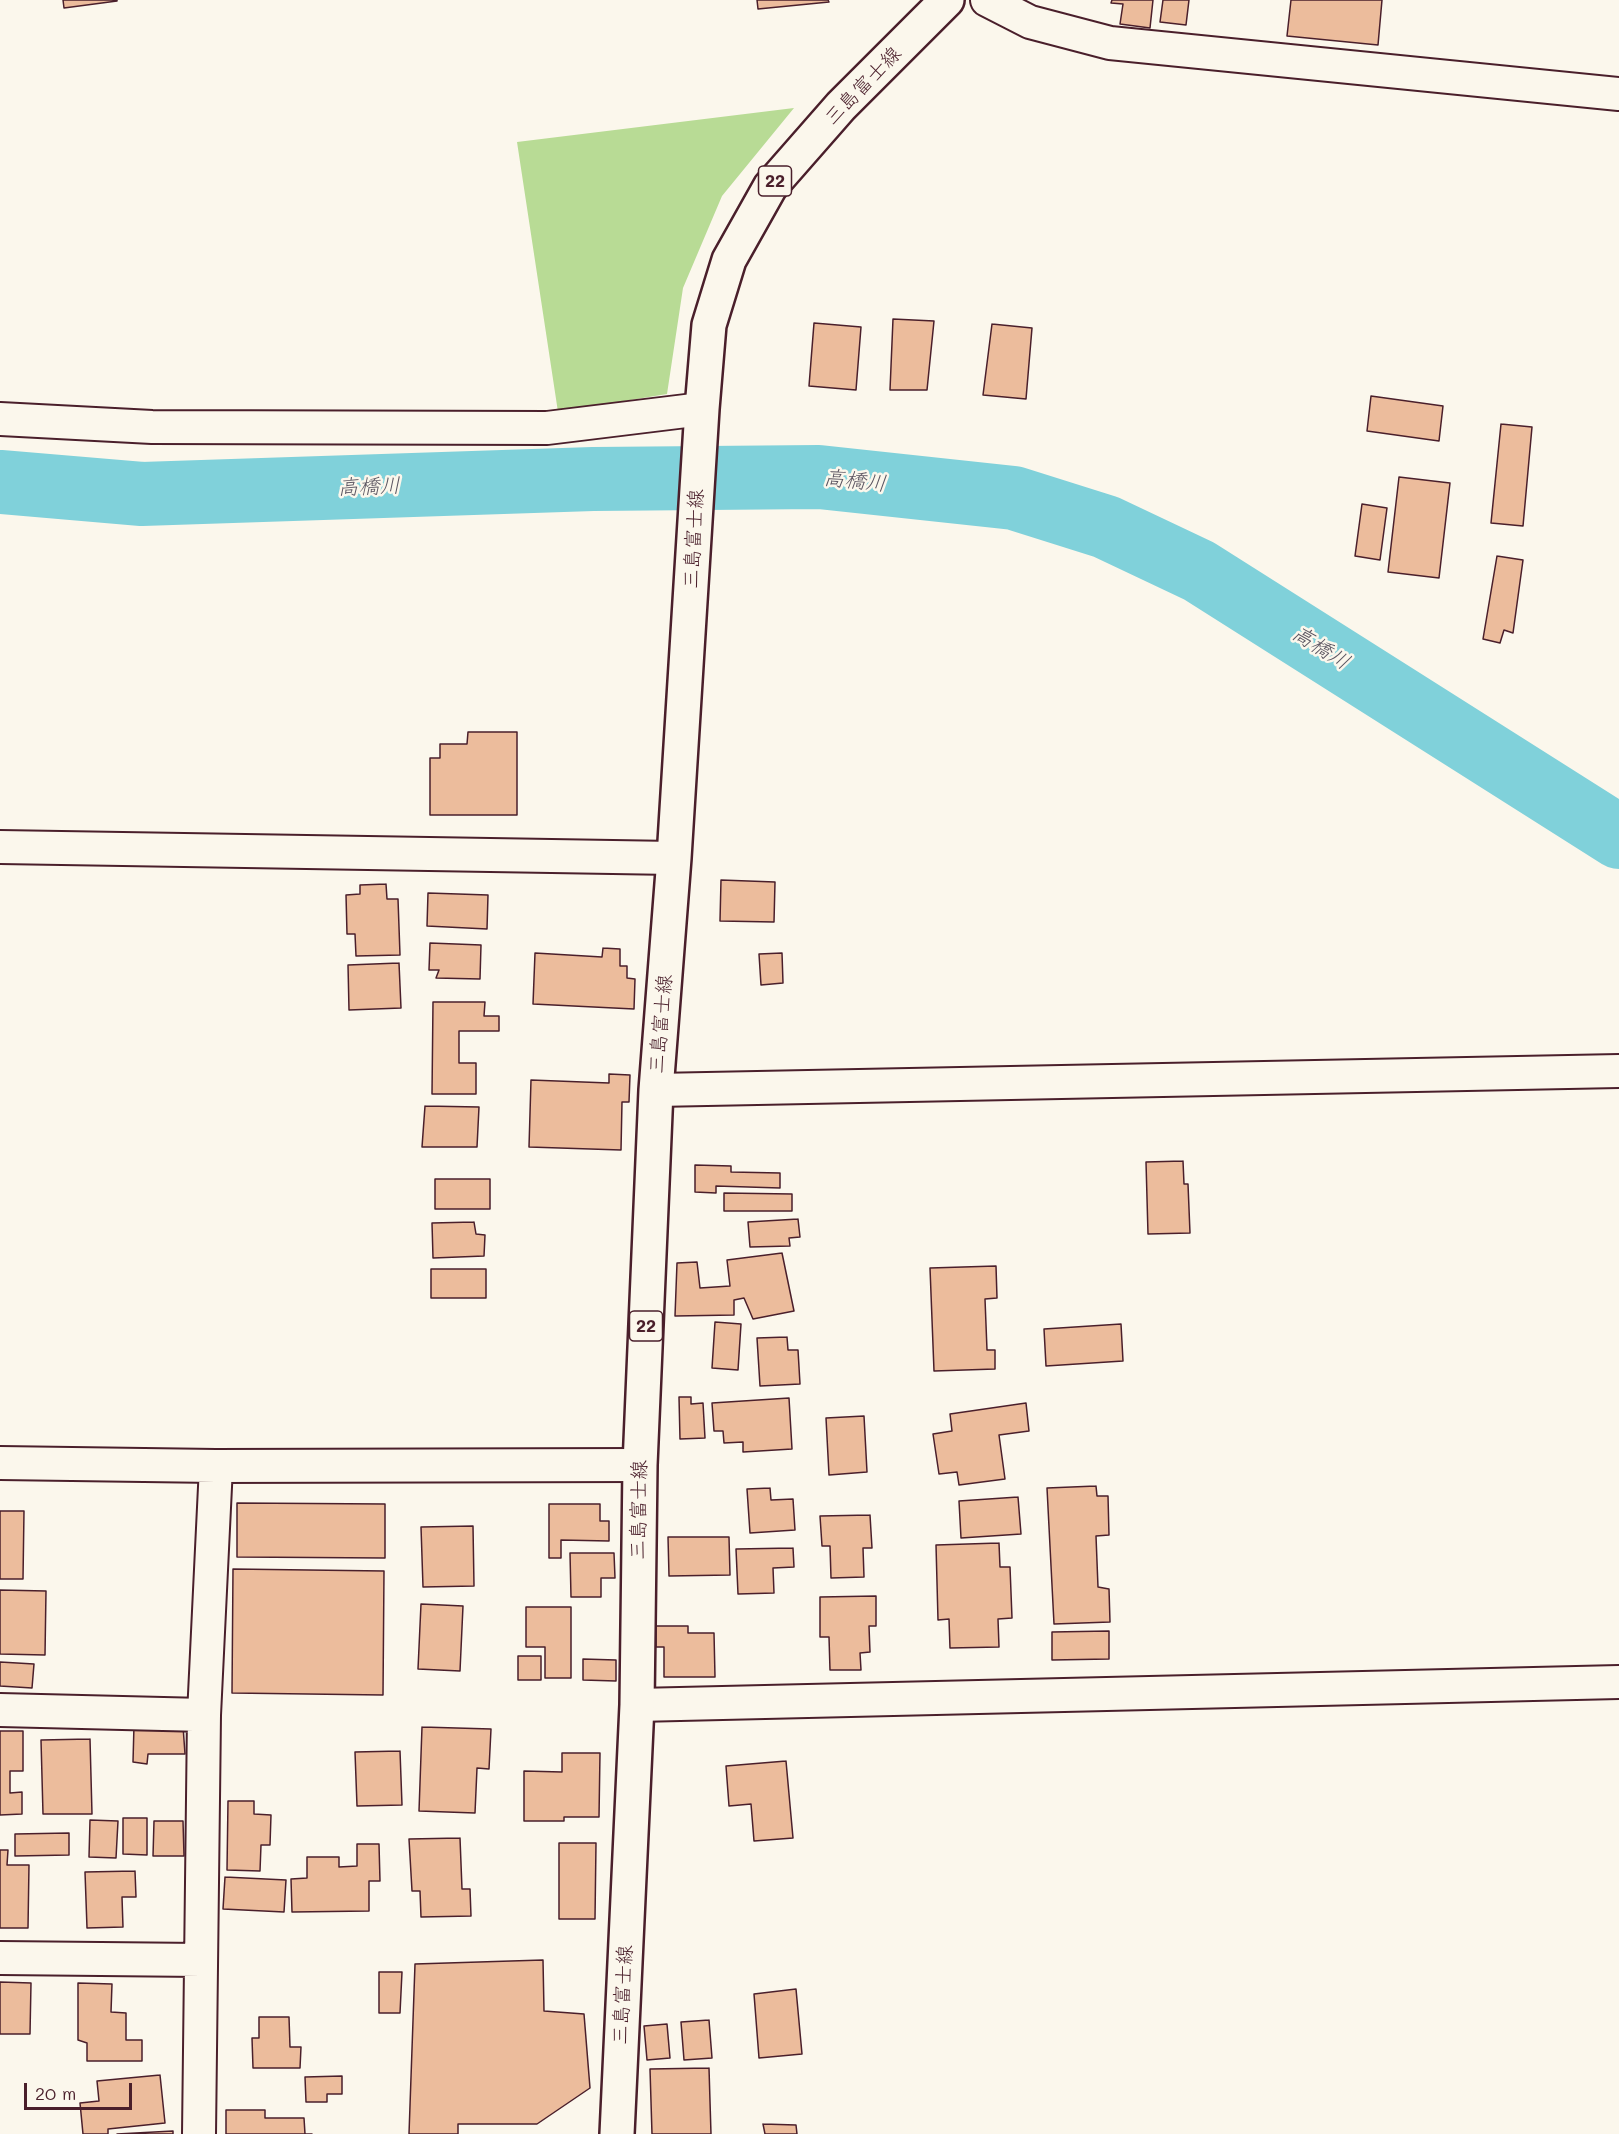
<!DOCTYPE html>
<meta charset="utf-8">
<style>
body{margin:0}
#map{position:relative;width:1619px;height:2134px;overflow:hidden;background:#fbf7ec;font-family:Mali,sans-serif}
canvas{display:block}
.scale{position:absolute;left:24px;top:2083px;width:108px;height:27px;box-sizing:border-box;border:3px solid #4a1f2b;border-top:0;padding-left:8px;font-size:18px;line-height:21px;white-space:nowrap;color:#4a1f2b;-webkit-text-stroke:4px #fbf7ec;paint-order:stroke}
</style>
<div id="map">
<canvas width="1619" height="2134"></canvas>
<div class="scale">20 m</div>
</div>
<script>
const c = document.querySelector('canvas').getContext('2d');
c.lineJoin = 'round';
function paint(path, color) {
  c.fillStyle = color;
  c.fill(path, 'evenodd');
}
function poly(rows) {
  const path = new Path2D();
  for (const r of rows) {
    path.moveTo(r[0], r[1]);
    for (let i = 2; i < r.length; i += 2) path.lineTo(r[i], r[i + 1]);
  }
  return path;
}
function strokePath(path, color, width, dash) {
  c.strokeStyle = color;
  c.lineWidth = width;
  c.lineCap = dash ? 'butt' : 'round';
  c.setLineDash(dash || []);
  c.stroke(path);
}
function drawText(font, color, halo, rows, align = 'center') {
  c.font = font + ' Mali,"Klee One",sans-serif';
  c.lineWidth = 5;
  c.setLineDash([]);
  c.textBaseline = 'middle';
  c.strokeStyle = halo;
  c.fillStyle = color;
  for (const [text, x, y, turn = 0] of rows) {
    c.save();
    c.translate(x, y);
    c.rotate((+turn || 0) * Math.PI / 180);
    c.textAlign = isNaN(turn) ? turn : align;
    if (halo) c.strokeText(text, 0, 0);
    c.fillText(text, 0, 0);
    c.restore();
  }
}
const green = poly([
 [794,108,722,196,683,288,667,394,558,412,517,142]
]);
const river = poly([
 [0,482,142,494,593,479,819,477,1014,498,1106,527,1199,571,1619,837]
]);
const building = poly([
 [63,0,117,0,117,1,64,8,63,0],
 [757,0,828,0,829,2,758,9,757,0],
 [1112,0,1153,0,1150,28,1120,24,1123,4,1111,3,1112,0],
 [1163,0,1189,0,1186,25,1160,22,1163,0],
 [1291,0,1382,0,1378,45,1287,36,1291,0],
 [893,319,934,321,927,390,890,390,893,319],
 [814,323,861,327,856,390,809,386,814,323],
 [992,324,1032,328,1026,399,983,395,992,324],
 [1371,396,1443,406,1439,441,1367,431,1371,396],
 [1501,424,1532,427,1523,526,1491,523,1501,424],
 [1399,477,1450,483,1439,578,1388,572,1399,477],
 [1362,504,1387,508,1380,560,1355,556,1362,504],
 [1497,556,1523,560,1513,633,1504,630,1500,643,1483,639,1497,556],
 [468,732,517,732,517,815,430,815,430,758,440,758,440,744,467,744,468,732],
 [721,880,775,882,774,922,720,921,721,880],
 [386,884,387,899,398,899,400,955,356,956,355,934,347,934,346,895,360,894,360,885,386,884],
 [428,893,488,895,487,929,427,926,428,893],
 [430,943,481,945,480,979,436,978,439,970,429,970,430,943],
 [603,948,620,949,620,966,627,966,627,978,635,979,634,1009,533,1004,535,953,602,957,603,948],
 [782,953,783,983,761,985,759,954,782,953],
 [399,963,401,1008,349,1010,348,965,399,963],
 [433,1002,485,1002,484,1016,499,1016,499,1031,459,1031,459,1063,476,1063,476,1094,432,1094,433,1002],
 [609,1074,630,1075,629,1102,622,1102,621,1150,529,1147,531,1080,609,1083,609,1074],
 [425,1106,479,1107,477,1147,422,1147,425,1106],
 [1183,1161,1184,1184,1188,1184,1190,1233,1148,1234,1146,1162,1183,1161],
 [695,1165,731,1166,731,1172,780,1173,780,1188,716,1186,716,1193,695,1192,695,1165],
 [435,1179,490,1179,490,1209,435,1209,435,1179],
 [724,1193,792,1194,792,1211,724,1211,724,1193],
 [798,1219,800,1237,789,1238,790,1246,750,1247,748,1222,798,1219],
 [474,1222,476,1234,485,1235,484,1256,433,1258,432,1223,474,1222],
 [782,1253,794,1311,753,1319,744,1298,734,1300,734,1315,675,1316,677,1263,697,1262,700,1288,730,1286,727,1260,782,1253],
 [996,1266,997,1298,985,1299,987,1350,995,1350,995,1369,934,1371,930,1268,996,1266],
 [431,1269,486,1269,486,1298,431,1298,431,1269],
 [715,1322,741,1324,738,1370,712,1368,715,1322],
 [1121,1324,1123,1361,1046,1366,1044,1329,1121,1324],
 [787,1337,788,1350,798,1350,800,1384,760,1386,757,1338,787,1337],
 [679,1397,691,1397,691,1404,703,1403,705,1438,680,1439,679,1397],
 [789,1398,792,1449,743,1452,743,1442,724,1443,723,1431,714,1431,712,1403,789,1398],
 [1026,1403,1029,1431,999,1435,1005,1479,959,1485,957,1472,939,1474,933,1434,952,1431,950,1414,1026,1403],
 [864,1416,867,1472,829,1475,826,1418,864,1416],
 [1096,1486,1097,1496,1108,1496,1109,1535,1096,1536,1098,1587,1109,1589,1110,1622,1054,1624,1047,1488,1096,1486],
 [770,1488,771,1500,793,1499,795,1530,750,1533,747,1489,770,1488],
 [1018,1497,1021,1534,961,1538,959,1501,1018,1497],
 [237,1503,385,1504,385,1558,237,1557,237,1503],
 [549,1504,600,1504,600,1521,609,1521,609,1541,561,1540,561,1558,549,1558,549,1504],
 [0,1511,24,1511,23,1579,0,1579,0,1511],
 [870,1515,872,1548,863,1548,864,1577,831,1578,830,1546,822,1546,820,1516,870,1515],
 [473,1526,474,1586,423,1587,421,1527,473,1526],
 [668,1537,729,1537,730,1575,669,1576,668,1537],
 [999,1543,1000,1567,1010,1567,1012,1618,998,1619,999,1647,950,1648,949,1619,938,1620,936,1545,999,1543],
 [793,1548,794,1567,773,1568,774,1593,738,1594,736,1549,793,1548],
 [570,1553,614,1553,615,1578,601,1578,601,1597,571,1597,570,1553],
 [233,1569,384,1571,383,1695,232,1693,233,1569],
 [0,1590,46,1591,45,1655,0,1654,0,1590],
 [876,1596,876,1626,869,1626,870,1652,860,1653,861,1670,830,1670,829,1637,820,1637,820,1597,876,1596],
 [421,1604,463,1606,460,1671,418,1669,421,1604],
 [526,1607,571,1607,571,1678,545,1678,545,1647,526,1647,526,1607],
 [656,1626,688,1626,688,1633,714,1633,715,1677,664,1677,664,1647,656,1647,656,1626],
 [1109,1631,1109,1659,1052,1660,1052,1632,1109,1631],
 [518,1656,541,1656,541,1680,518,1680,518,1656],
 [583,1659,616,1660,616,1681,583,1680,583,1659],
 [0,1662,34,1664,32,1688,0,1686,0,1662],
 [134,1725,183,1726,185,1754,148,1754,147,1764,133,1762,134,1725],
 [422,1727,491,1729,489,1769,477,1768,475,1813,419,1811,422,1727],
 [0,1731,23,1731,23,1771,10,1771,10,1793,22,1792,22,1814,0,1815,0,1731],
 [90,1739,92,1814,43,1814,41,1740,90,1739],
 [400,1751,402,1805,357,1806,355,1752,400,1751],
 [562,1753,600,1753,599,1817,564,1817,564,1821,524,1821,524,1771,562,1772,562,1753],
 [786,1761,793,1838,754,1841,751,1804,729,1806,726,1766,786,1761],
 [228,1801,254,1801,254,1814,271,1815,270,1845,261,1845,260,1871,227,1870,228,1801],
 [123,1818,147,1818,147,1855,123,1854,123,1818],
 [90,1820,118,1821,116,1858,89,1857,90,1820],
 [154,1821,183,1821,184,1856,153,1856,154,1821],
 [69,1833,69,1855,15,1856,15,1834,69,1833],
 [460,1838,462,1889,470,1889,471,1916,421,1917,420,1891,412,1891,409,1839,460,1838],
 [559,1843,596,1843,595,1919,559,1919,559,1843],
 [357,1844,379,1844,380,1881,369,1881,369,1911,292,1912,291,1879,307,1878,307,1857,339,1857,339,1867,357,1866,357,1844],
 [0,1850,8,1850,7,1865,29,1865,28,1928,0,1928,0,1850],
 [135,1871,136,1897,122,1897,123,1927,87,1928,85,1872,135,1871],
 [225,1877,286,1880,284,1912,223,1909,225,1877],
 [543,1960,544,2011,584,2014,590,2088,537,2124,458,2124,458,2134,409,2134,415,1964,543,1960],
 [379,1972,402,1972,400,2013,379,2013,379,1972],
 [0,1982,31,1983,30,2034,0,2034,0,1982],
 [78,1983,112,1984,111,2012,126,2013,126,2040,142,2040,142,2061,87,2061,87,2043,78,2040,78,1983],
 [796,1989,802,2054,759,2058,754,1994,796,1989],
 [259,2017,289,2017,290,2047,301,2047,300,2068,253,2068,252,2038,259,2038,259,2017],
 [709,2020,712,2058,684,2060,681,2022,709,2020],
 [667,2024,670,2058,647,2060,644,2026,667,2024],
 [709,2068,711,2134,652,2134,650,2069,709,2068],
 [160,2075,165,2123,108,2129,108,2134,83,2134,80,2103,99,2101,97,2081,160,2075],
 [342,2076,342,2094,327,2094,327,2102,306,2102,305,2077,342,2076],
 [226,2110,265,2110,265,2118,304,2118,305,2134,312,2134,226,2134,226,2110],
 [763,2124,796,2125,797,2134,765,2134,763,2124],
 [173,2131,173,2134,117,2134,173,2131]
]);
const street = poly([
 [987,0,1030,22,1110,43,1619,94],
 [0,419,152,427,547,428,702,409],
 [0,847,674,858],
 [656,1090,1619,1071],
 [0,1463,216,1466,640,1465],
 [637,1705,1619,1682],
 [0,1710,204,1715],
 [0,1958,201,1960],
 [199,2134,204,1715,216,1466]
]);
const primary = poly([
 [617,2134,637,1705,640,1465,656,1090,674,858,702,409,709,325,729,260,770,187,841,106,947,0]
]);
const shields = [
 [775,181,33],
 [646,1326,33]
];
const shieldNames = [
 ["22",775,181],
 ["22",646,1326]
];
const streetNames = [
 ["三島富士線",863,86,-46],
 ["三島富士線",694,539,-87],
 ["三島富士線",661,1024,-85],
 ["三島富士線",639,1510,-89],
 ["三島富士線",623,1995,-87]
];
const waterNames = [
 ["高橋川",855,481,6],
 ["高橋川",369,487,-2],
 ["高橋川",1321,648,32]
];
paint(green, '#b8db95');
strokePath(river, '#80d1da', 64);
paint(building, '#ecbc9c');
strokePath(building, '#4a1f2b', 1.5);
strokePath(street, '#4a1f2b', 36);
strokePath(primary, '#4a1f2b', 38);
strokePath(street, '#fbf7ec', 32);
strokePath(primary, '#fbf7ec', 33);
for (const [x, y, w] of shields) {
  const box = new Path2D();
  box.roundRect(x - w / 2, y - 15, w, 30, 4.5);
  c.fillStyle = '#fbf7ec';
  c.fill(box);
  strokePath(box, '#4a1f2b', 1.5);
}
drawText('bold 18px', '#4a1f2b', null, shieldNames);
drawText('20px', '#4a1f2b', '#fbf7ec', streetNames);
drawText('italic 21px', '#5a5460', '#fbf7ec', waterNames);
</script>
